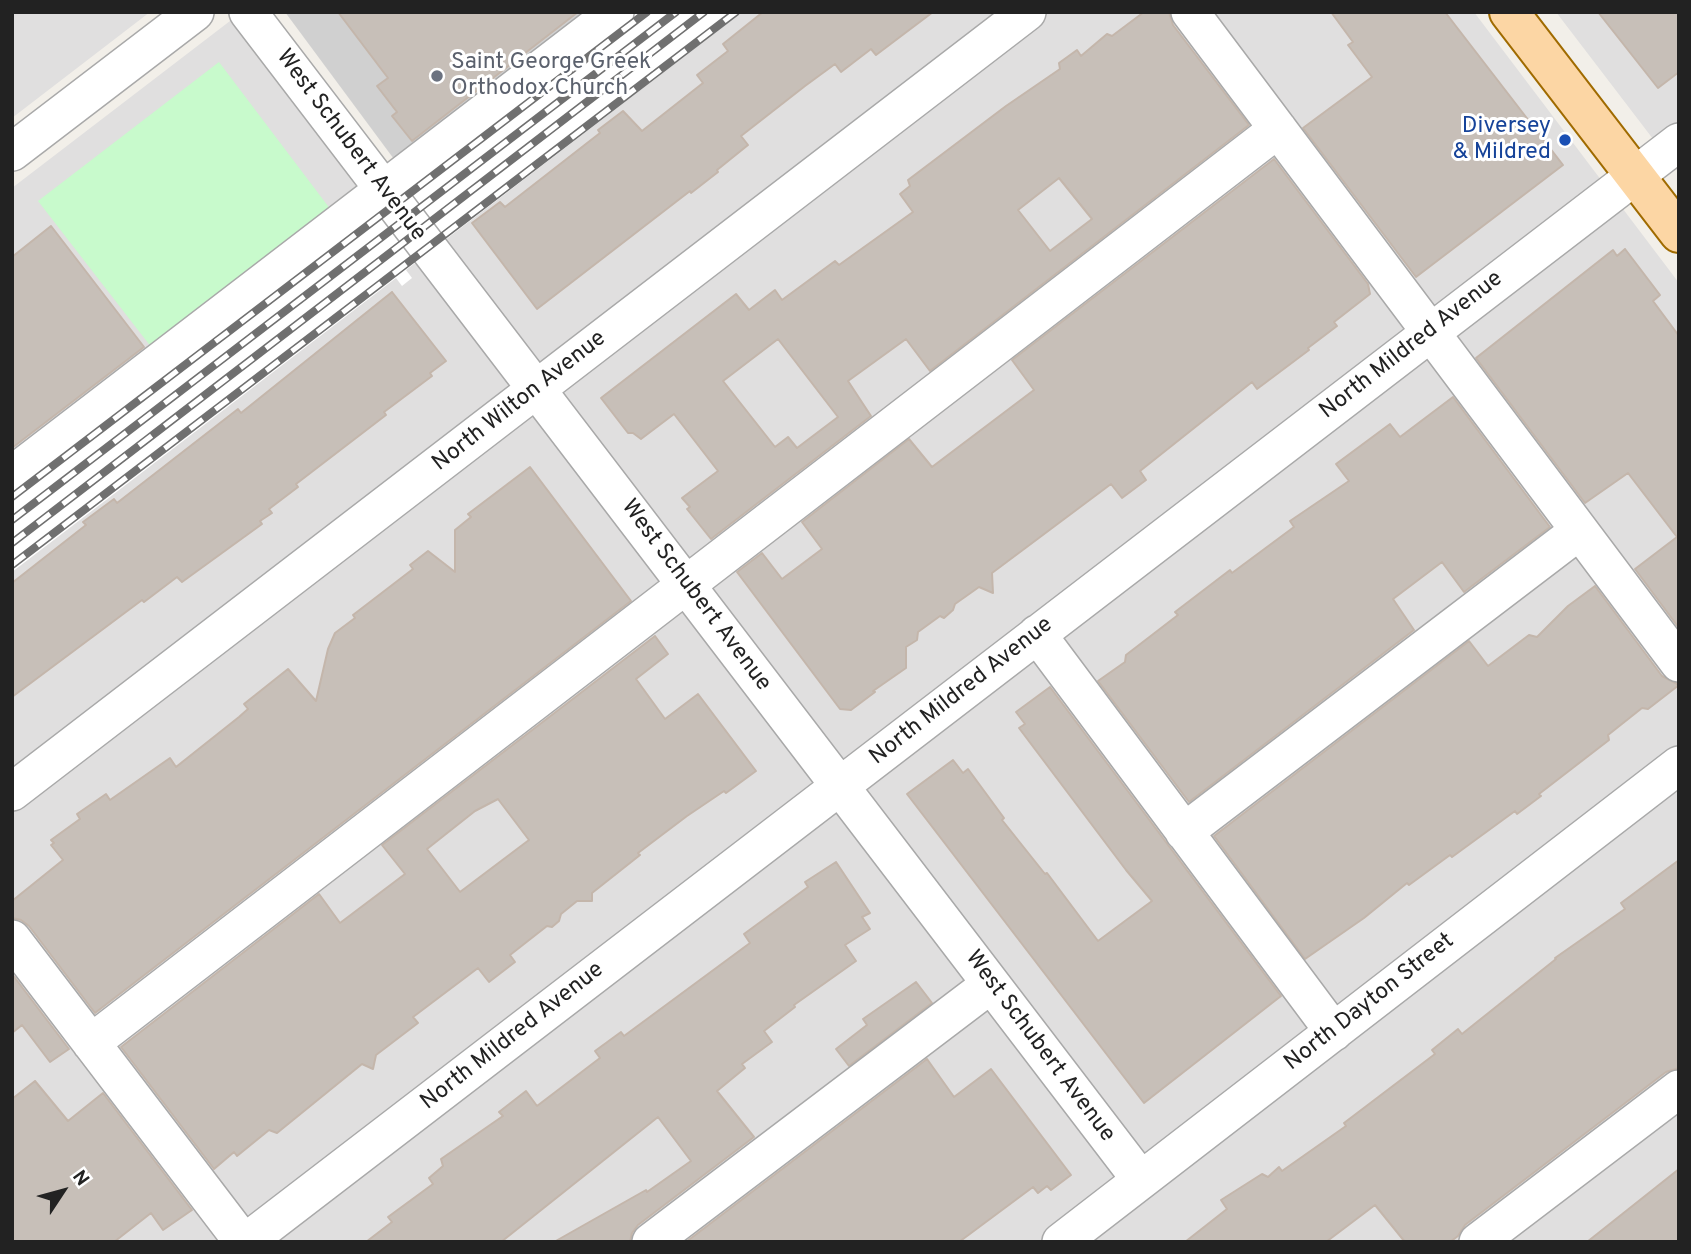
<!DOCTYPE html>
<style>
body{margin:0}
#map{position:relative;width:1691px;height:1254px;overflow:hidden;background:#f2efe9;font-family:Overpass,sans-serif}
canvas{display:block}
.frame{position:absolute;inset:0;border:14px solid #222;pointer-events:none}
.north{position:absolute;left:28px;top:1156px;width:70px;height:70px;-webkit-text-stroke:5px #fff;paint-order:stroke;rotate:54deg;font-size:19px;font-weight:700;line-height:28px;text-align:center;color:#222}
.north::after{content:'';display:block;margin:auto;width:24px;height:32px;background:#222;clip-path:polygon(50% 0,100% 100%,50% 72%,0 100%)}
</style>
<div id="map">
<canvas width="1691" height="1254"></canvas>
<div class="frame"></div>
<div class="north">N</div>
</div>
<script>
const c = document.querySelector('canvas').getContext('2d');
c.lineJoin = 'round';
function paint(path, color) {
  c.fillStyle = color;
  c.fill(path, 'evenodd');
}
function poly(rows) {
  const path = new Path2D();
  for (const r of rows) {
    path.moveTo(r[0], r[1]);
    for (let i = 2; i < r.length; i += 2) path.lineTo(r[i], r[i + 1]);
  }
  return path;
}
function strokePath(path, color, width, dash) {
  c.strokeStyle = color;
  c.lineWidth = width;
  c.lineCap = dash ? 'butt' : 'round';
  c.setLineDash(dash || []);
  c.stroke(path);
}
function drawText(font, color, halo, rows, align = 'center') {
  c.font = font + ' Overpass,sans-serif';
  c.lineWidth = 6;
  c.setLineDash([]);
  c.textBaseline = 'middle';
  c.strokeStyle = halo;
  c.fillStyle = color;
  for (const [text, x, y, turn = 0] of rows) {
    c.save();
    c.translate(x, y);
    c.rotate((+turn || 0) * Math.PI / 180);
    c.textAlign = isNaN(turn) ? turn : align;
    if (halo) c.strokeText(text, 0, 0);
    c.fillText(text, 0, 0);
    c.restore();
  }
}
const residential = poly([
 [12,12,150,12,12,118],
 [615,12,1474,12,1679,283,1679,1242,12,1242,12,188,230,21,368,202],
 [1556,12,1679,12,1679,173]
]);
const religious = poly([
 [285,12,615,12,405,174]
]);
const park = poly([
 [219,62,331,210,155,352,38,201]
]);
const pier = poly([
 [635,12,742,12,406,270,412,278,402,286,396,278,12,572,12,489]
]);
const building = poly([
 [338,12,578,12,412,141,392,116,397,112,377,86,388,78,338,12],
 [763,12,933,12,876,55,871,49,841,72,835,64,805,86,741,136,748,145,717,170,718,172,691,193,690,191,537,309,472,223,500,202,505,207,600,133,598,130,623,111,642,131,703,83,697,75,728,51,723,44,763,12],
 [1144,12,1169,12,1173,25,1249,125,930,371,906,339,848,381,871,416,711,539,687,509,690,507,682,498,718,471,674,414,641,439,633,433,628,433,601,398,736,294,749,310,775,290,782,300,835,261,839,265,913,212,900,194,910,186,908,180,1006,106,1060,69,1059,63,1077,50,1081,56,1107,34,1112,36,1144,12],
 [1059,178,1092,219,1050,251,1018,210,1059,178],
 [778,339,838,417,797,448,788,437,775,447,723,381,778,339],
 [1331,12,1445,12,1563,165,1416,277,1303,128,1372,77,1348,45,1353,42,1331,12],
 [1598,12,1679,12,1679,72,1658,88,1598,12],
 [1274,159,1368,284,1370,294,1334,322,1337,326,1308,348,1309,350,1257,389,1252,382,1140,471,1146,480,1122,498,1111,484,992,573,993,593,979,587,955,604,953,610,944,618,940,616,918,632,917,640,906,647,906,668,873,691,875,692,851,710,840,709,737,572,762,553,782,579,822,549,802,522,909,439,932,467,1034,390,1012,360,1274,159],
 [51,226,144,347,12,448,12,257,51,226],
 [1625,249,1660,295,1653,301,1679,336,1679,628,1635,569,1677,537,1628,473,1585,503,1476,358,1613,250,1617,256,1625,249],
 [392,292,446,361,430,373,432,376,384,412,386,415,296,484,298,487,269,509,272,513,260,521,262,524,182,582,177,577,144,602,142,600,12,697,12,583,86,525,83,522,114,499,117,503,238,409,241,413,392,292],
 [1453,397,1550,527,1464,592,1442,562,1393,599,1414,630,1189,802,1098,681,1125,662,1126,655,1178,615,1175,612,1230,570,1232,573,1294,527,1290,521,1349,481,1336,464,1390,424,1400,437,1453,397],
 [530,467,631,601,95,1013,29,926,21,920,12,918,12,901,63,860,51,845,54,843,51,840,80,819,77,814,106,794,110,800,170,758,176,767,239,717,248,709,244,704,288,669,316,701,328,649,335,633,355,618,353,615,413,569,410,565,428,551,455,572,455,530,471,517,468,514,530,467],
 [1595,586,1662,676,1679,685,1648,709,1642,708,1608,735,1609,740,1539,794,1541,796,1517,814,1515,811,1452,857,1450,855,1409,885,1407,883,1364,918,1305,959,1214,836,1469,641,1488,666,1529,635,1537,637,1568,606,1595,586],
 [655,636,668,654,636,679,665,719,698,694,756,771,726,793,724,791,687,816,638,853,640,855,592,893,592,901,577,901,561,914,559,921,552,927,547,926,510,955,515,962,489,982,478,968,413,1017,418,1023,376,1055,373,1069,362,1064,277,1133,269,1130,237,1156,234,1152,214,1169,121,1047,319,894,340,923,405,874,382,845,655,636],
 [498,799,529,840,460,892,427,849,475,811,498,799],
 [1050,687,1281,996,1144,1103,907,794,953,760,963,773,968,769,1004,818,1002,820,1045,874,1047,873,1098,941,1152,901,1126,870,1019,728,1025,724,1016,712,1050,687],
 [1679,860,1679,1068,1666,1072,1465,1225,1458,1236,1450,1242,1405,1242,1375,1205,1326,1242,1185,1242,1227,1209,1221,1200,1262,1174,1268,1177,1279,1167,1282,1171,1346,1126,1344,1123,1435,1054,1432,1050,1458,1029,1462,1034,1556,959,1555,958,1625,909,1621,903,1679,860],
 [836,862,870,913,862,917,870,929,845,945,856,961,794,1005,795,1007,764,1031,772,1042,742,1064,745,1068,717,1091,754,1137,638,1225,632,1233,630,1242,554,1242,646,1190,647,1192,691,1161,658,1117,501,1242,366,1242,392,1222,388,1217,433,1184,429,1178,443,1166,441,1159,503,1116,499,1112,526,1091,537,1106,600,1058,595,1051,621,1032,624,1036,750,943,744,934,808,887,805,882,836,862],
 [12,974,69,1049,50,1062,22,1025,12,1033,12,974],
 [916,982,932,1003,849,1066,836,1049,867,1025,863,1019,916,982],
 [927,1059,954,1097,991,1069,1071,1175,1051,1190,1047,1186,1038,1193,1033,1187,959,1242,686,1242,927,1059],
 [35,1081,68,1121,103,1093,192,1210,163,1230,151,1213,114,1242,12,1242,12,1099,35,1081],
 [1679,1169,1679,1242,1587,1242,1679,1169]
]);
const minor = poly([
 [248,12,1141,1180],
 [1190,12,1679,663],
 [12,152,195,12],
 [12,475,615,12],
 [1037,634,1334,1032],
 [12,792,1027,12],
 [1184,832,1579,531],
 [12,939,243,1242],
 [91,1043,1278,129],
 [246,1242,1679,142],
 [651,1242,991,984],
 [1061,1242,1679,765],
 [1478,1242,1679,1089]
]);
const major = poly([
 [1509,12,1679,233]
]);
const rail = poly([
 [12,497,647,12],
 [12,520,676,12],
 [12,543,704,12],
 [12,565,736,12]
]);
const markers = [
 [437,76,7,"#6b7280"],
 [1565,140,7,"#1a4fb4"]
];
const worshipNames = [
 ["Saint George Greek",451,63],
 ["Orthodox Church",451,89]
];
const transitNames = [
 ["Diversey",1551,127],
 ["& Mildred",1551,153]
];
const streetNames = [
 ["West Schubert Avenue",350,146,53],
 ["North Mildred Avenue",1412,346,-38],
 ["North Wilton Avenue",520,402,-38],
 ["West Schubert Avenue",695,596,53],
 ["North Mildred Avenue",962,692,-38],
 ["North Dayton Street",1370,1003,-38],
 ["North Mildred Avenue",513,1037,-38],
 ["West Schubert Avenue",1039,1047,53]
];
paint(residential, '#e0dfdf');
paint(religious, '#d0d0d0');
paint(park, '#c8facc');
paint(pier, '#fff');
paint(building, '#c7bfb8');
strokePath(building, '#c4b6ab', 2);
strokePath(minor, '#a9a9a9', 40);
strokePath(major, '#a06b00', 42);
strokePath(minor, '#fff', 37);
strokePath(major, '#fcd6a4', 38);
strokePath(rail, '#707070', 8);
strokePath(rail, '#fff', 5, [16]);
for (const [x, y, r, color] of markers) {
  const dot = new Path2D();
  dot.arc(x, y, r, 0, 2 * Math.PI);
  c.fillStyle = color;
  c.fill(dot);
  strokePath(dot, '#fff', 2.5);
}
drawText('23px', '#5b616d', '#fff', worshipNames, 'left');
drawText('23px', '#164399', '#fff', transitNames, 'right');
drawText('23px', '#222', '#fff', streetNames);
</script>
